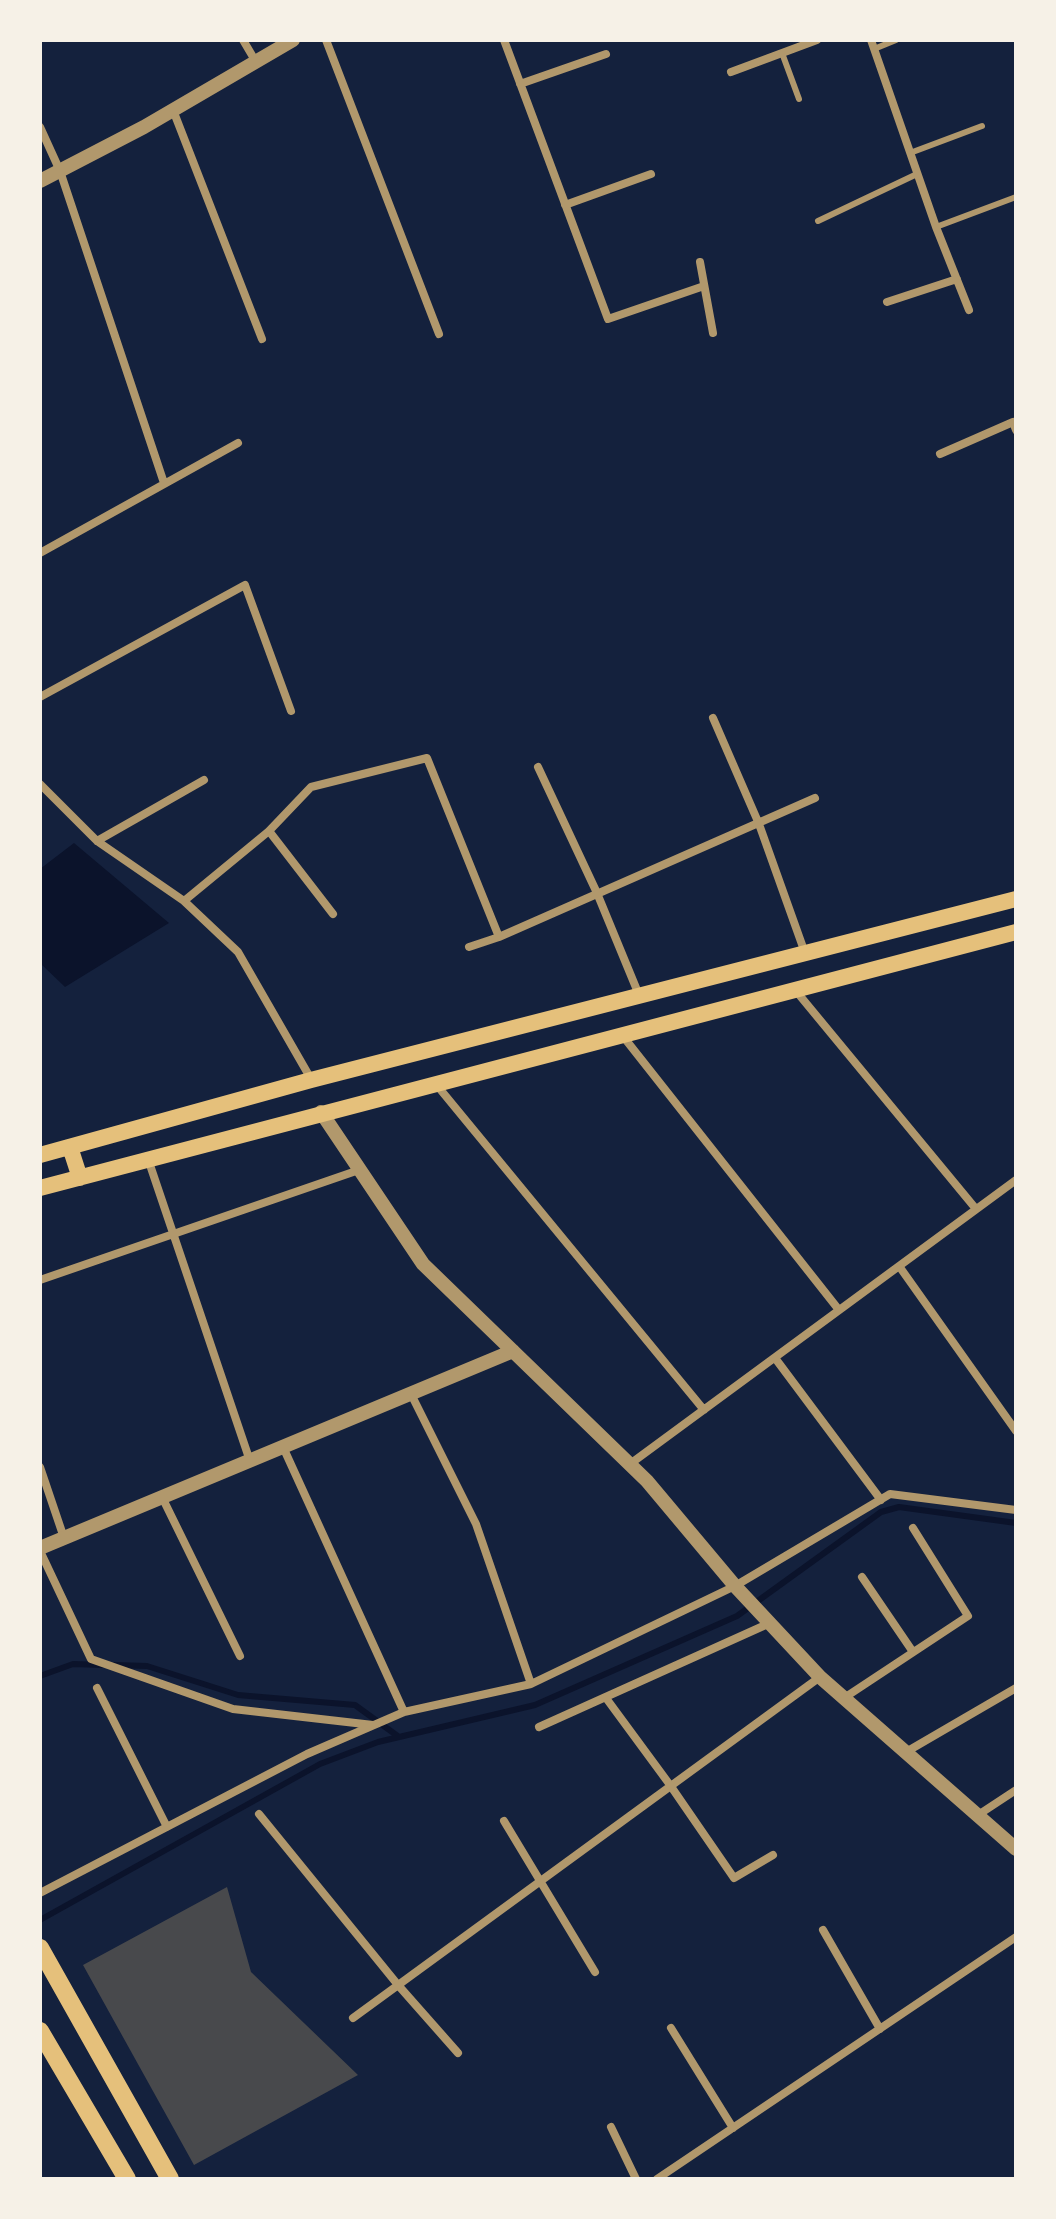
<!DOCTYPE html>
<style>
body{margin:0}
#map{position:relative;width:1056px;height:2219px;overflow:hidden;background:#14213d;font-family:"Open Sans",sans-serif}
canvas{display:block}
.frame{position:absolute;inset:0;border:42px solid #f6f1e7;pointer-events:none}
</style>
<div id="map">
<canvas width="1056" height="2219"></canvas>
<div class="frame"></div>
</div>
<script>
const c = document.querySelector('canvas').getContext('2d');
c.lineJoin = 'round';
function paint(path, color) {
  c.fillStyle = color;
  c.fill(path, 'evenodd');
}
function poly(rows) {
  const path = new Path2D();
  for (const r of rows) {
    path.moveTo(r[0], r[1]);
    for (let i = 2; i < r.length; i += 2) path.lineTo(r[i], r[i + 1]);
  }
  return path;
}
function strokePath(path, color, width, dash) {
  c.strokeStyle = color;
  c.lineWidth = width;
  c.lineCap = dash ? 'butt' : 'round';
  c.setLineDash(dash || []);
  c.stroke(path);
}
const water = poly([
 [74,843,169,923,65,987,40,963,40,869]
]);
const stream = poly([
 [114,1665,147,1666,238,1695,355,1705,399,1737],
 [40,1676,73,1664,102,1665],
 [40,1920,320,1764,378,1742,535,1705,737,1616,881,1512,899,1507,1016,1523]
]);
const building = poly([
 [227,1887,251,1972,358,2075,194,2165,83,1965]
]);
const service = poly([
 [874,49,896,40],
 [782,53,799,99],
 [910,153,982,126],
 [818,221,917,174],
 [936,227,1016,197]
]);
const minor = poly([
 [243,40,256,62],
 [326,40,439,334],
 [504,40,608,319,704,286],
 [871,40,936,227,969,310],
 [731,72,817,40],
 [520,84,606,54],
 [173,110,262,339],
 [40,127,60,171,164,483],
 [565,205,651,174],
 [700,262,713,333],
 [887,302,957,279],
 [940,454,1013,422,1016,430],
 [40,553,238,443],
 [40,697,245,585,291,711],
 [713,718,759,824,805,953],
 [538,767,597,893,639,995],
 [40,784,97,841,184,901,238,952,311,1079],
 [269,831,333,914],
 [97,841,204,780],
 [184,901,269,831,311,787,427,758,499,937,815,798],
 [469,947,499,937],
 [796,991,976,1209],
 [622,1035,839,1310],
 [435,1083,704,1410],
 [148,1159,250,1461],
 [899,1266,1016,1431],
 [40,1280,359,1170],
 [775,1358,881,1500],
 [411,1394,476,1524,531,1684],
 [283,1447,404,1712],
 [630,1464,1016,1180],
 [40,1467,64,1538],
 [162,1497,240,1656],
 [40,1551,91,1659,233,1709,373,1725],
 [862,1577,913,1652],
 [97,1688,167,1827],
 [606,1698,670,1785,734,1878,773,1855],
 [844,1698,968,1616,913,1528],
 [539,1727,770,1623],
 [906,1752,1016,1688],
 [259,1814,398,1985,458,2053],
 [978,1815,1016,1790],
 [504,1821,595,1972],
 [40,1893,307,1754,404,1712,531,1684,735,1586,890,1494,1016,1510],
 [823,1930,880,2029],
 [353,2018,820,1677],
 [671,2028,733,2128],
 [611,2127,636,2179],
 [657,2179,1016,1937]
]);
const tertiary = poly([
 [40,181,144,127,293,40],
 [321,1112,423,1264,647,1481,735,1586,820,1677,1016,1849],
 [40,1548,513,1351]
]);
const secondary = poly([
 [70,1147,80,1178],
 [40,1155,311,1080,1016,899],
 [40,1188,1016,932]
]);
const primary = poly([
 [40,1948,170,2179],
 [40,2031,127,2179]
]);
paint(water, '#0b132b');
strokePath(stream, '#0b132b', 6);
paint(building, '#48494c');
strokePath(service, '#b1986c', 6);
strokePath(minor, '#b1986c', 8);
strokePath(tertiary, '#b1986c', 14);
strokePath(secondary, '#e5c07b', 16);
strokePath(primary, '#e5c07b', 18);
</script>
